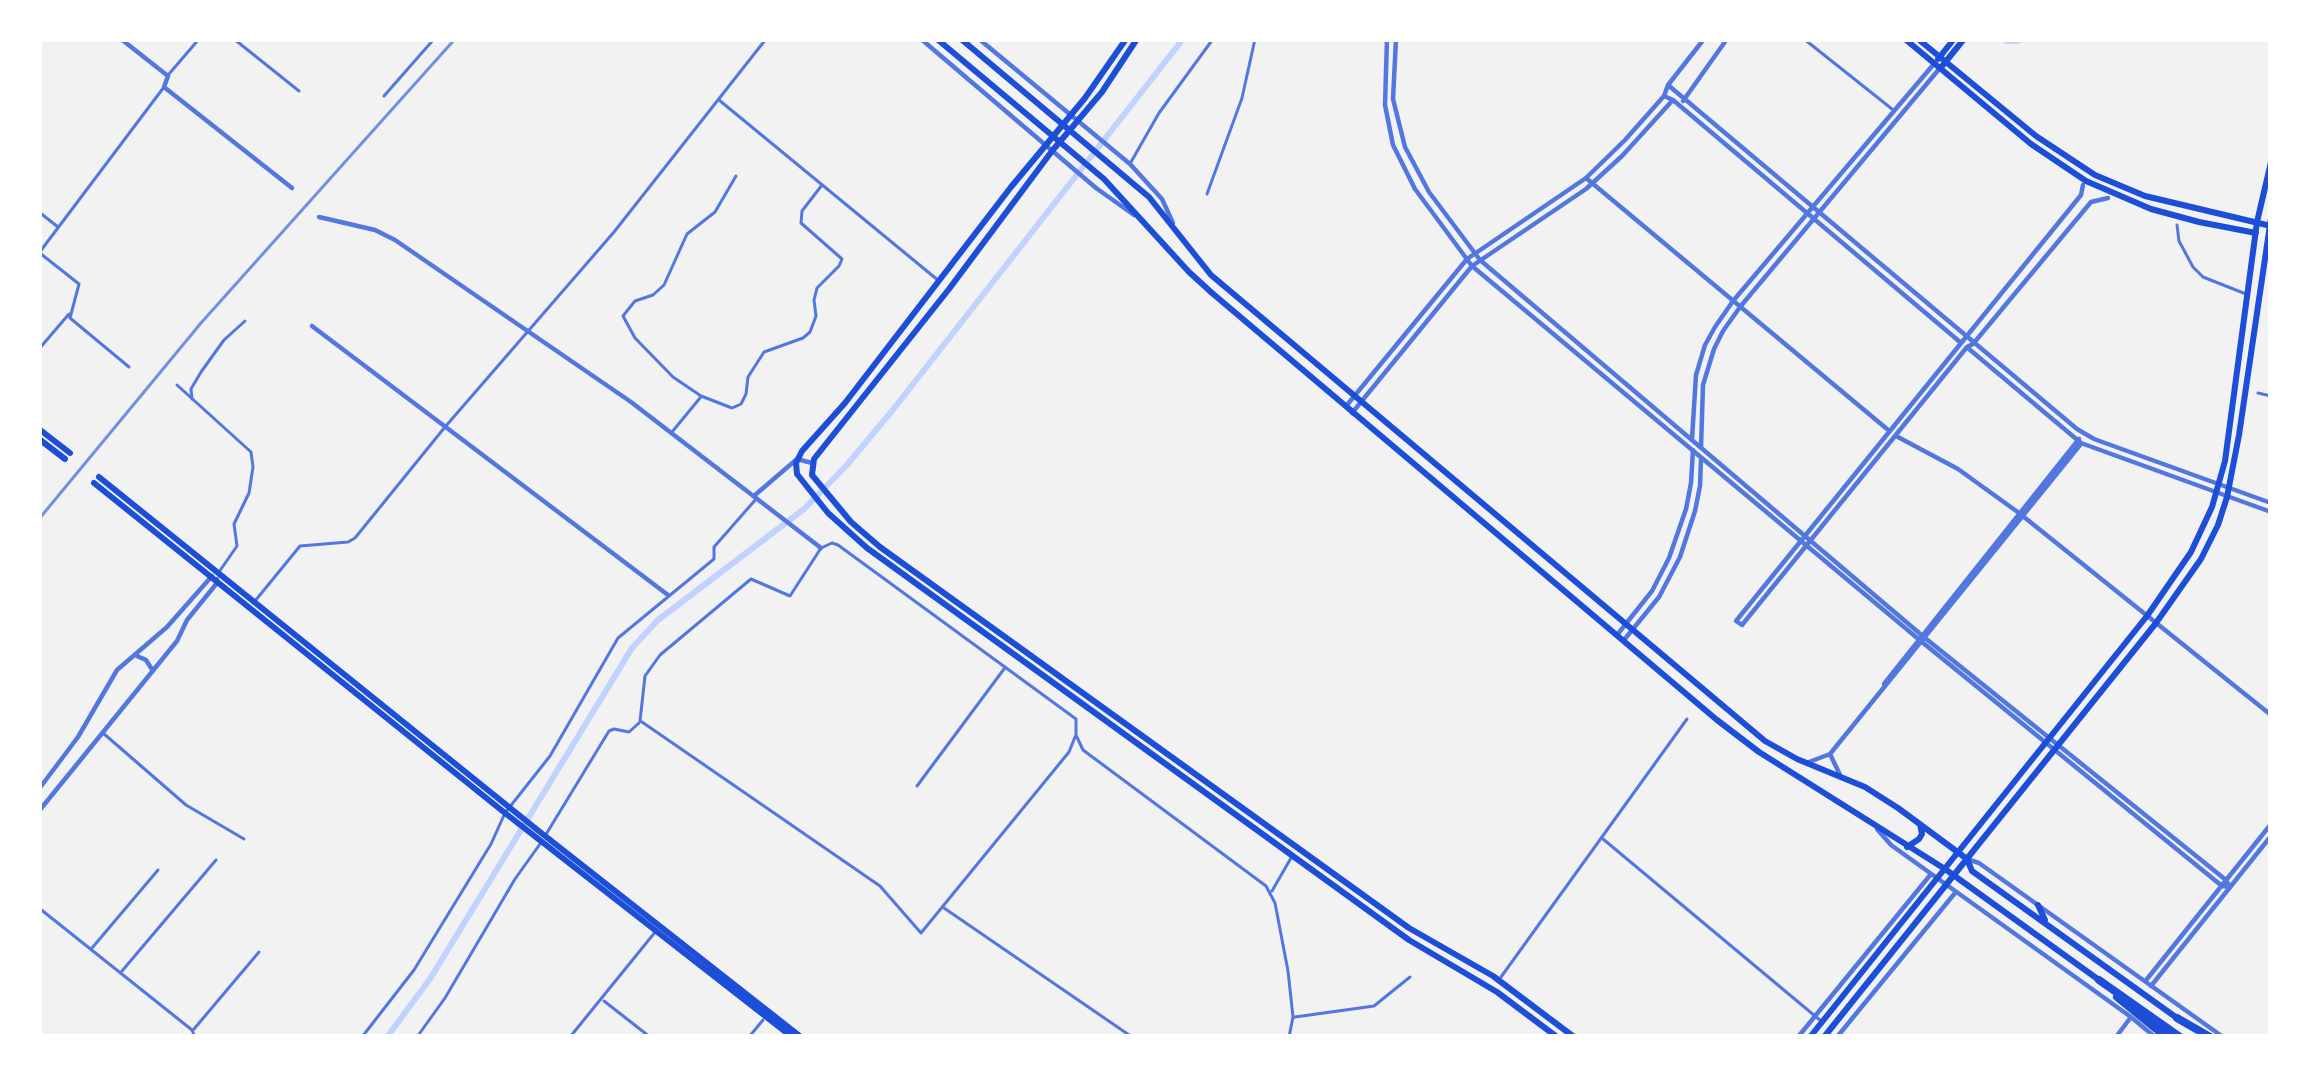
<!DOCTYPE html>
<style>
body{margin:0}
#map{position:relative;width:2310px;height:1076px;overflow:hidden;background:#f2f2f2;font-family:"Fira Sans Condensed",sans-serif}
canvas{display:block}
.frame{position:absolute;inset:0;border:42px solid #fff;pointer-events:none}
</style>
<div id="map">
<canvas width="2310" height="1076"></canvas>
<div class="frame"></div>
</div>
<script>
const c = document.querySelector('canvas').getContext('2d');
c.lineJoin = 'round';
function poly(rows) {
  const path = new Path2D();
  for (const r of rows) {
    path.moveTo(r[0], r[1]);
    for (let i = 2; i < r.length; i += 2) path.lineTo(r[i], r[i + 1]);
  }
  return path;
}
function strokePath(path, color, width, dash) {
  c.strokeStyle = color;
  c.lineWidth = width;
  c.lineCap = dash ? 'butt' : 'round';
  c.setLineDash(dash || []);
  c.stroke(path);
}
const canal = poly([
 [387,1037,430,979,632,648,658,620,804,509,846,466,892,411,1183,39]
]);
const river = poly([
 [2007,39,2018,39]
]);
const minor = poly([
 [234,39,299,91],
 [1804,39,1892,109],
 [169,74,199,39],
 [384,96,434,39],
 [719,100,939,281],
 [1131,162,1159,113,1213,39],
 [736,176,715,212,687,234,664,285,653,295,635,301,623,316,635,338,673,377,701,396,732,408,741,404,746,394,748,377,764,352,803,338,810,332,816,316,814,300,817,288,839,266,842,259,801,223,802,211,822,185],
 [1207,194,1242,98,1255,39],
 [39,212,58,227],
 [2177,225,2179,241,2193,267,2203,277,2246,294],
 [39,253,164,87],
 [41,254,79,284,70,318,129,367],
 [39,349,69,314],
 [177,385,251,452,253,467,249,493,234,524,237,546,219,572],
 [2258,393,2271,396],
 [192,399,191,389,201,372,224,340,245,321],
 [672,432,700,398],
 [255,601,300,546,348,542,355,538,445,427,614,232,766,39],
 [640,721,645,676,660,655,751,579,790,596,821,548,832,543,838,545,1076,719,1076,735,1083,750,1266,886,1275,903,1288,971,1293,1017,1289,1037],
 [642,722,880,886,921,933,1069,752,1075,737],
 [103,733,186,805,244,839],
 [917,786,1004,669],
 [545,836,609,731,614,729,629,732,639,723],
 [1603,839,1821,1021],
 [1272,891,1291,858],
 [39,908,192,1030,195,1037],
 [944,908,1132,1037],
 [92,948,158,870],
 [122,971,216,860],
 [1501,977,1687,719],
 [604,1001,650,1037],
 [1295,1017,1374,1006,1410,977],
 [194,1029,259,952],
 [362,1037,414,970,491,844,505,813,550,756,618,638,714,559,714,547,757,498],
 [417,1037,445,998,515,879,540,844],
 [570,1037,656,931],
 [749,1037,763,1020]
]);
const tertiary = poly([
 [121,39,168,76,164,87,292,188],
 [921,39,1096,188,1134,215],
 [979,39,1130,164,1162,199,1173,223],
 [1387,39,1385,105,1393,145,1415,189,1472,266,1922,642,2222,886,2230,887],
 [1396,39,1393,99,1405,147,1429,192,1480,260,1925,638,2226,880,2230,887],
 [1668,85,2077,429,2094,439,2271,503],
 [1664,96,1673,100,1960,342],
 [1683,101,1727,39],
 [1586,178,1887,429],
 [2083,185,2081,195,1736,621,1742,625,1967,347,1973,344,2091,202,2108,198],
 [319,217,375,230,395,240,631,402,821,548],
 [312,326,668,595],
 [1969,349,2081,443,2271,512],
 [1347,405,1467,259,1586,178,1625,140,1664,96,1668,85,1704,39],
 [1352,413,1472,266,1586,189,1622,156,1672,101],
 [1896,436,1958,469,2019,513,2271,715],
 [1692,439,1696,375,1705,345,1715,327,1733,301,1933,65],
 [1701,448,1703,385,1714,349,1723,331,1740,307,1940,68],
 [755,495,797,459,812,463],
 [1617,635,1652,591,1669,558,1686,509,1691,483,1693,450],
 [1624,640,1659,597,1680,557,1695,511,1700,486,1701,459],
 [137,656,146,660,153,671],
 [1884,684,2079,439],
 [1830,754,1840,775],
 [1809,762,1830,754,2080,445],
 [39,789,78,737,117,670,167,627,212,576],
 [39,811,177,641,187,620,217,583,217,579],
 [1877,829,1891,845,2131,1017,2155,1037],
 [1967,859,1979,863,2223,1037],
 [2147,979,2271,824],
 [2151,986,2271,836],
 [1798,1037,1931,874],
 [1837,1037,1955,893],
 [2116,1037,2131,1017]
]);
const secondary = poly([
 [1938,59,1954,39],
 [1943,65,1964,39],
 [39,429,70,453],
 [39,439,65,459],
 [99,477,540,832,801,1037],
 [94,483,505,813,792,1037]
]);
const primary = poly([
 [937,39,1104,179,1189,272,1212,293,1717,720,1759,752,1945,869,2099,980],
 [961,39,1149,197,1211,275,1765,741,1797,759,1865,787,1898,808,1967,859,1972,871,2177,1018],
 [1126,39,1085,98,1011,187,845,403,802,451,796,463,797,474,828,513,867,548,1409,940,1497,992,1557,1037],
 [1137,39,1102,92,1052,151,949,289,814,459,812,475,851,522,880,547,1409,928,1493,976,1574,1037],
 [1905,39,2031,144,2086,181,2151,209,2199,222,2256,233],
 [1918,39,2036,136,2095,175,2145,196,2271,226],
 [1907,847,1919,839,1922,834,1920,824],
 [2038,905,2045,920],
 [1810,1037,2147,616,2191,552,2212,507,2225,461,2257,222,2271,162],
 [1824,1037,2156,623,2201,559,2218,525,2227,497,2239,435,2271,218]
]);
const trunk = poly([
 [2099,980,2180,1037],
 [2117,997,2166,1037],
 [2177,1018,2210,1037]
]);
const rail = poly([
 [39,519,201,323,455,39]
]);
strokePath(canal, '#bfd3fe', 6);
strokePath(river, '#bfd3fe', 10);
strokePath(minor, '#5277de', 3);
strokePath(tertiary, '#5277de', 4.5);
strokePath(secondary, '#1d4ed8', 6);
strokePath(primary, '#1d4ed8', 6);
strokePath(trunk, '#1d4ed8', 8);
strokePath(rail, '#7290e2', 3);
</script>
